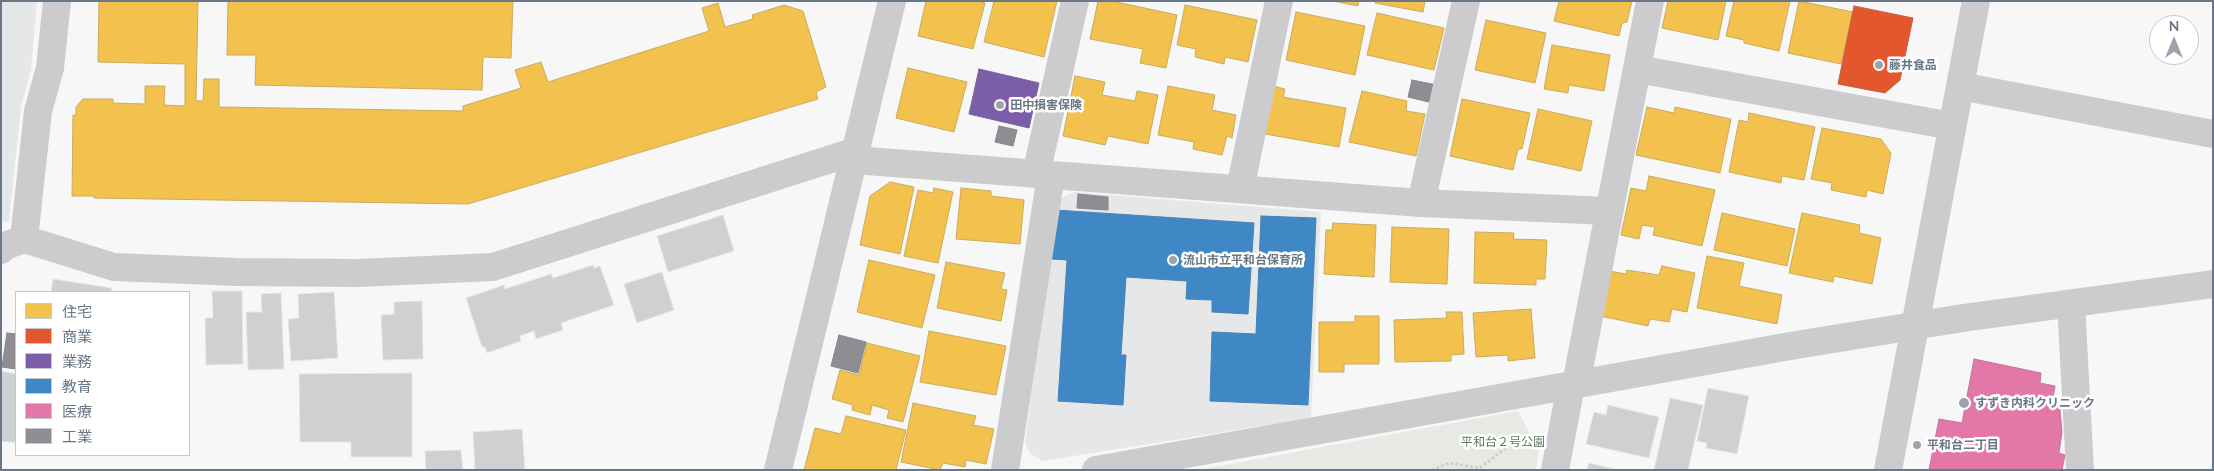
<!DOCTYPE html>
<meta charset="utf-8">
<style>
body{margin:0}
#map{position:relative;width:2214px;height:471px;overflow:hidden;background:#f7f7f7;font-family:Mulish,"Noto Sans JP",sans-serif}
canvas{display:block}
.frame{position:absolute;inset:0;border:2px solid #697786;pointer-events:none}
.legend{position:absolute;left:15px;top:291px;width:175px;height:165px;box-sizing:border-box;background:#fff;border:1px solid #c3c9cf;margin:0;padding:6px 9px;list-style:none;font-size:15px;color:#697786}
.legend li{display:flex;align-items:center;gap:10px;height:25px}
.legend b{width:25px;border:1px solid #c3c9cf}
.north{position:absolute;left:2149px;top:15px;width:50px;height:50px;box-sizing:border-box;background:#fff;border:1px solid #c3c9cf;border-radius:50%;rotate:0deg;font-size:14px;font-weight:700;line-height:20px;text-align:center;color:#697786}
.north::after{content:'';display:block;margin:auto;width:18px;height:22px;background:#9ba4ae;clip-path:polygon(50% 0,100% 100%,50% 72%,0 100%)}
</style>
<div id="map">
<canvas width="2214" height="471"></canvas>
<div class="frame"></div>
<ul class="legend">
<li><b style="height:14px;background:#f2c14e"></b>住宅</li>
<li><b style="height:14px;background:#e4572e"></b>商業</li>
<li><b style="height:14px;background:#7b5ea7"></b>業務</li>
<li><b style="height:14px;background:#3f88c5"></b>教育</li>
<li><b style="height:14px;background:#e377a8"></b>医療</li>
<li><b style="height:14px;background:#8d8d92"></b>工業</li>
</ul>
<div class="north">N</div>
</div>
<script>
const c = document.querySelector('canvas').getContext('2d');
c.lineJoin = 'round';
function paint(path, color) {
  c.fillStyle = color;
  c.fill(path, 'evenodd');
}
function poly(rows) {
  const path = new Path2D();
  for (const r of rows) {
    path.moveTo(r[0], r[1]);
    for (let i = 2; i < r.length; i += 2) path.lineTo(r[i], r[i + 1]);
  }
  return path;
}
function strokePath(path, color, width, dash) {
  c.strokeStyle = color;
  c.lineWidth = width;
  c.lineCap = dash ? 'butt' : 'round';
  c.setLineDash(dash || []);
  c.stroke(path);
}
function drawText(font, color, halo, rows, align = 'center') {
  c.font = font + ' Mulish,"Noto Sans JP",sans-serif';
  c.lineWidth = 5;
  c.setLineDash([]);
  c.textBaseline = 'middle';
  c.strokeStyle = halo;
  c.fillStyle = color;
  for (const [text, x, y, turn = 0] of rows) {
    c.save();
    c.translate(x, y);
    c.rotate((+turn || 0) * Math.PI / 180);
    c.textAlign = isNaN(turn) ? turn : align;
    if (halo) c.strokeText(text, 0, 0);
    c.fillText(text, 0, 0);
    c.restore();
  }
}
const built = poly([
 [1,1,37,1,31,70,21,107,9,222,1,221],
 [1074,192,1321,212,1311,418,1043,461,1031,454,1025,444,1055,202]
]);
const green = poly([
 [1518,411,1539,451,1536,470,1198,470]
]);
const homes = poly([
 [99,1,198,1,196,101,203,101,204,79,219,79,219,107,463,111,463,106,521,88,515,70,541,62,548,82,709,31,702,8,718,3,725,27,753,19,752,15,784,5,803,11,826,87,816,92,818,99,468,204,94,198,94,196,72,196,73,115,76,115,76,107,83,99,113,99,113,103,145,104,145,86,165,86,164,105,185,106,185,64,98,62,99,1],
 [228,1,513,1,511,58,483,57,482,90,255,85,256,55,227,55,228,1],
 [926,1,977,1,985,3,973,49,918,36,926,1],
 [994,1,1057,1,1044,57,984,42,994,1],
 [1098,1,1112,1,1177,15,1166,68,1140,63,1143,49,1090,39,1098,1],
 [1333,1,1359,1,1358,6,1333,1],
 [1376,1,1425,1,1423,12,1375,3,1376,1],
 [1559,1,1632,1,1627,22,1622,23,1619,36,1554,21,1559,1],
 [1668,1,1726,1,1718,40,1662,28,1668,1],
 [1734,1,1790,1,1779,51,1744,43,1744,40,1726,36,1734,1],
 [1799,1,1853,12,1841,64,1788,53,1799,1],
 [1185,5,1257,20,1248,62,1225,57,1224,64,1195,57,1196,49,1177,45,1185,5],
 [1296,12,1365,26,1355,75,1286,60,1296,12],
 [1377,13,1444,28,1434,70,1367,55,1377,13],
 [1486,20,1546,33,1535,83,1475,70,1486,20],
 [1552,45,1610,55,1604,91,1569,85,1568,93,1544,89,1552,45],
 [908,68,967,82,954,132,896,118,908,68],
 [1075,76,1105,82,1102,95,1135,101,1137,91,1158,95,1148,144,1108,136,1105,145,1063,136,1075,76],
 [1168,86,1215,95,1212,110,1236,115,1232,138,1227,136,1222,155,1193,149,1194,142,1158,135,1168,86],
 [1273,86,1285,89,1283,97,1346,108,1339,147,1265,134,1273,86],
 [1362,91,1407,101,1406,111,1425,114,1416,156,1349,142,1362,91],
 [1462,99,1530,113,1522,149,1518,149,1513,170,1450,156,1462,99],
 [1647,107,1674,113,1675,107,1731,119,1720,173,1636,155,1647,107],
 [1538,109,1592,121,1581,171,1527,159,1538,109],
 [1749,113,1815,127,1804,180,1782,176,1781,183,1729,172,1739,120,1748,122,1749,113],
 [1822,128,1881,139,1891,153,1883,194,1867,190,1866,197,1831,190,1832,183,1811,179,1822,128],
 [1649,176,1715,190,1702,246,1653,235,1655,227,1642,225,1639,239,1621,235,1631,188,1646,191,1649,176],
 [890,182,914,187,900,254,860,245,870,196,890,182],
 [934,188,953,192,938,263,904,256,918,190,933,193,934,188],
 [961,188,991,191,991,196,1024,200,1020,244,956,239,961,188],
 [1722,213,1795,229,1787,266,1714,250,1722,213],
 [1802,213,1860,225,1859,233,1881,238,1872,284,1834,276,1833,282,1789,273,1802,213],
 [1333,223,1376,225,1374,277,1324,274,1326,230,1332,230,1333,223],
 [1392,227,1449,229,1447,284,1390,282,1392,227],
 [1475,232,1514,233,1513,239,1547,240,1545,279,1536,279,1536,285,1474,283,1475,232],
 [1707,256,1744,263,1739,286,1782,295,1777,324,1697,308,1707,256],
 [869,260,935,275,922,328,857,312,869,260],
 [946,262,1005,273,1001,289,1007,290,1001,321,937,308,946,262],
 [1662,266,1695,273,1687,312,1672,309,1669,322,1650,319,1648,326,1600,316,1609,271,1626,274,1627,270,1659,275,1662,266],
 [1531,309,1535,358,1508,361,1508,355,1476,357,1473,313,1531,309],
 [1446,312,1462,312,1464,354,1451,355,1451,361,1395,362,1394,320,1447,318,1446,312],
 [1355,316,1379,316,1379,364,1344,364,1344,372,1319,372,1319,322,1355,322,1355,316],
 [929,331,1006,346,996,395,920,382,929,331],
 [867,343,920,356,903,422,887,418,889,410,872,405,870,415,852,410,853,405,832,399,840,370,859,375,867,343],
 [913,403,976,416,973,425,994,429,986,464,966,460,965,467,943,463,940,470,901,462,913,403],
 [846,416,906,430,896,470,804,470,815,428,841,434,846,416]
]);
const shops = poly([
 [1854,6,1913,18,1900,80,1885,93,1838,84,1854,6]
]);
const offices = poly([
 [979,69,1039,83,1029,128,969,114,979,69]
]);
const schools = poly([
 [1055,210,1254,223,1248,314,1212,312,1212,300,1186,299,1187,281,1126,277,1121,355,1126,355,1123,405,1058,401,1067,260,1052,259,1055,210],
 [1261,216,1316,218,1308,405,1210,401,1212,332,1256,334,1261,216]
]);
const health = poly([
 [1974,359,2041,373,2040,383,2055,386,2053,398,2059,399,2062,432,2059,453,2065,455,2062,470,1929,470,1939,419,1962,423,1974,359]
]);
const industry = poly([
 [1412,80,1437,85,1433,103,1408,97,1412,80],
 [999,126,1017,130,1013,146,995,142,999,126],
 [1078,194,1108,197,1108,210,1077,208,1078,194],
 [7,333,16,334,16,369,2,367,7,333],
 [839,335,866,342,858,373,831,366,839,335]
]);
const building = poly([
 [723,215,734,251,668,272,657,236,723,215],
 [593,265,594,268,600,266,614,305,561,323,563,330,536,339,534,331,520,336,521,341,487,353,485,347,482,347,466,298,504,285,505,289,551,274,553,278,593,265],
 [662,272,674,310,637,323,624,284,662,272],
 [53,279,112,288,111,292,51,292,53,279],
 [212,291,242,291,243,364,206,365,205,318,213,318,212,291],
 [334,292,338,358,291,361,288,319,299,318,298,294,334,292],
 [281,293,284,369,248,370,246,312,262,312,261,294,281,293],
 [422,301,423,359,383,360,381,315,394,314,394,302,422,301],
 [1,371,16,374,16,443,1,441,1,371],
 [412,373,412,457,351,457,351,442,300,442,299,374,412,373],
 [1708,388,1749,396,1737,454,1706,448,1707,443,1697,441,1708,388],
 [1670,398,1703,405,1688,470,1654,470,1670,398],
 [1608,405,1659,417,1649,458,1586,444,1594,412,1606,415,1608,405],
 [522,429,525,470,475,470,473,432,522,429],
 [461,450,463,470,426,470,425,451,461,450],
 [1589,463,1618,470,1587,470,1589,463]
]);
const path = poly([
 [1432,470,1449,463,1480,468,1516,440,1525,439]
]);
const minor = poly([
 [1637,69,1952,126],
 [1960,86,2213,134],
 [854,160,1421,203,1608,211],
 [1036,174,1075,1],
 [1240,189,1279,1],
 [1421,203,1466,1],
 [24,239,38,111,50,68,57,1],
 [1,250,2,247,24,239,114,267,237,272,359,273,493,267,856,151],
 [2071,304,2080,470],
 [1576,384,1650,1],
 [1005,470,1051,175],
 [1096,470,1796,345,1963,318,2213,284],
 [1555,470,1571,385]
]);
const tertiary = poly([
 [778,470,892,1],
 [1888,470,1976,1]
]);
const markers = [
 [1879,65,5,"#9ba4ae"],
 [1000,105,5,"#9ba4ae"],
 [1173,260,5,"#9ba4ae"],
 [1964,403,6,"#9ba4ae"],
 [1917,445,5,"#9ba4ae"]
];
const poiNames = [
 ["藤井食品",1889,65],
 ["田中損害保険",1010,105],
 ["流山市立平和台保育所",1183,260],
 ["すずき内科クリニック",1975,403],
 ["平和台二丁目",1927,445]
];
const parkNames = [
 ["平和台２号公園",1503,442]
];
paint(built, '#e6e7e8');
paint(green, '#e6e9e4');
paint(homes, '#f2c14e');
strokePath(homes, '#c9ab5f', 1);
paint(shops, '#e4572e');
strokePath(shops, '#bf6148', 1);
paint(offices, '#7b5ea7');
strokePath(offices, '#76669d', 1);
paint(schools, '#3f88c5');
strokePath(schools, '#4c83b2', 1);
paint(health, '#e377a8');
strokePath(health, '#be779e', 1);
paint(industry, '#8d8d92');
strokePath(industry, '#82868e', 1);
paint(building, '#cfd0d1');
strokePath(building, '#e6e6e6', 1);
strokePath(path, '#cacbcc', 3, [2.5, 2.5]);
strokePath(minor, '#ccccce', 28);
strokePath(tertiary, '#ccccce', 28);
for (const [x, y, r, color] of markers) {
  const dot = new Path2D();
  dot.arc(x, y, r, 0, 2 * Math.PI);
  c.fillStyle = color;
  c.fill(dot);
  strokePath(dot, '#fff', 2);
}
drawText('bold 12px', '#697786', '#fff', poiNames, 'left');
drawText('12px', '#667864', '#fff', parkNames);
</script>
